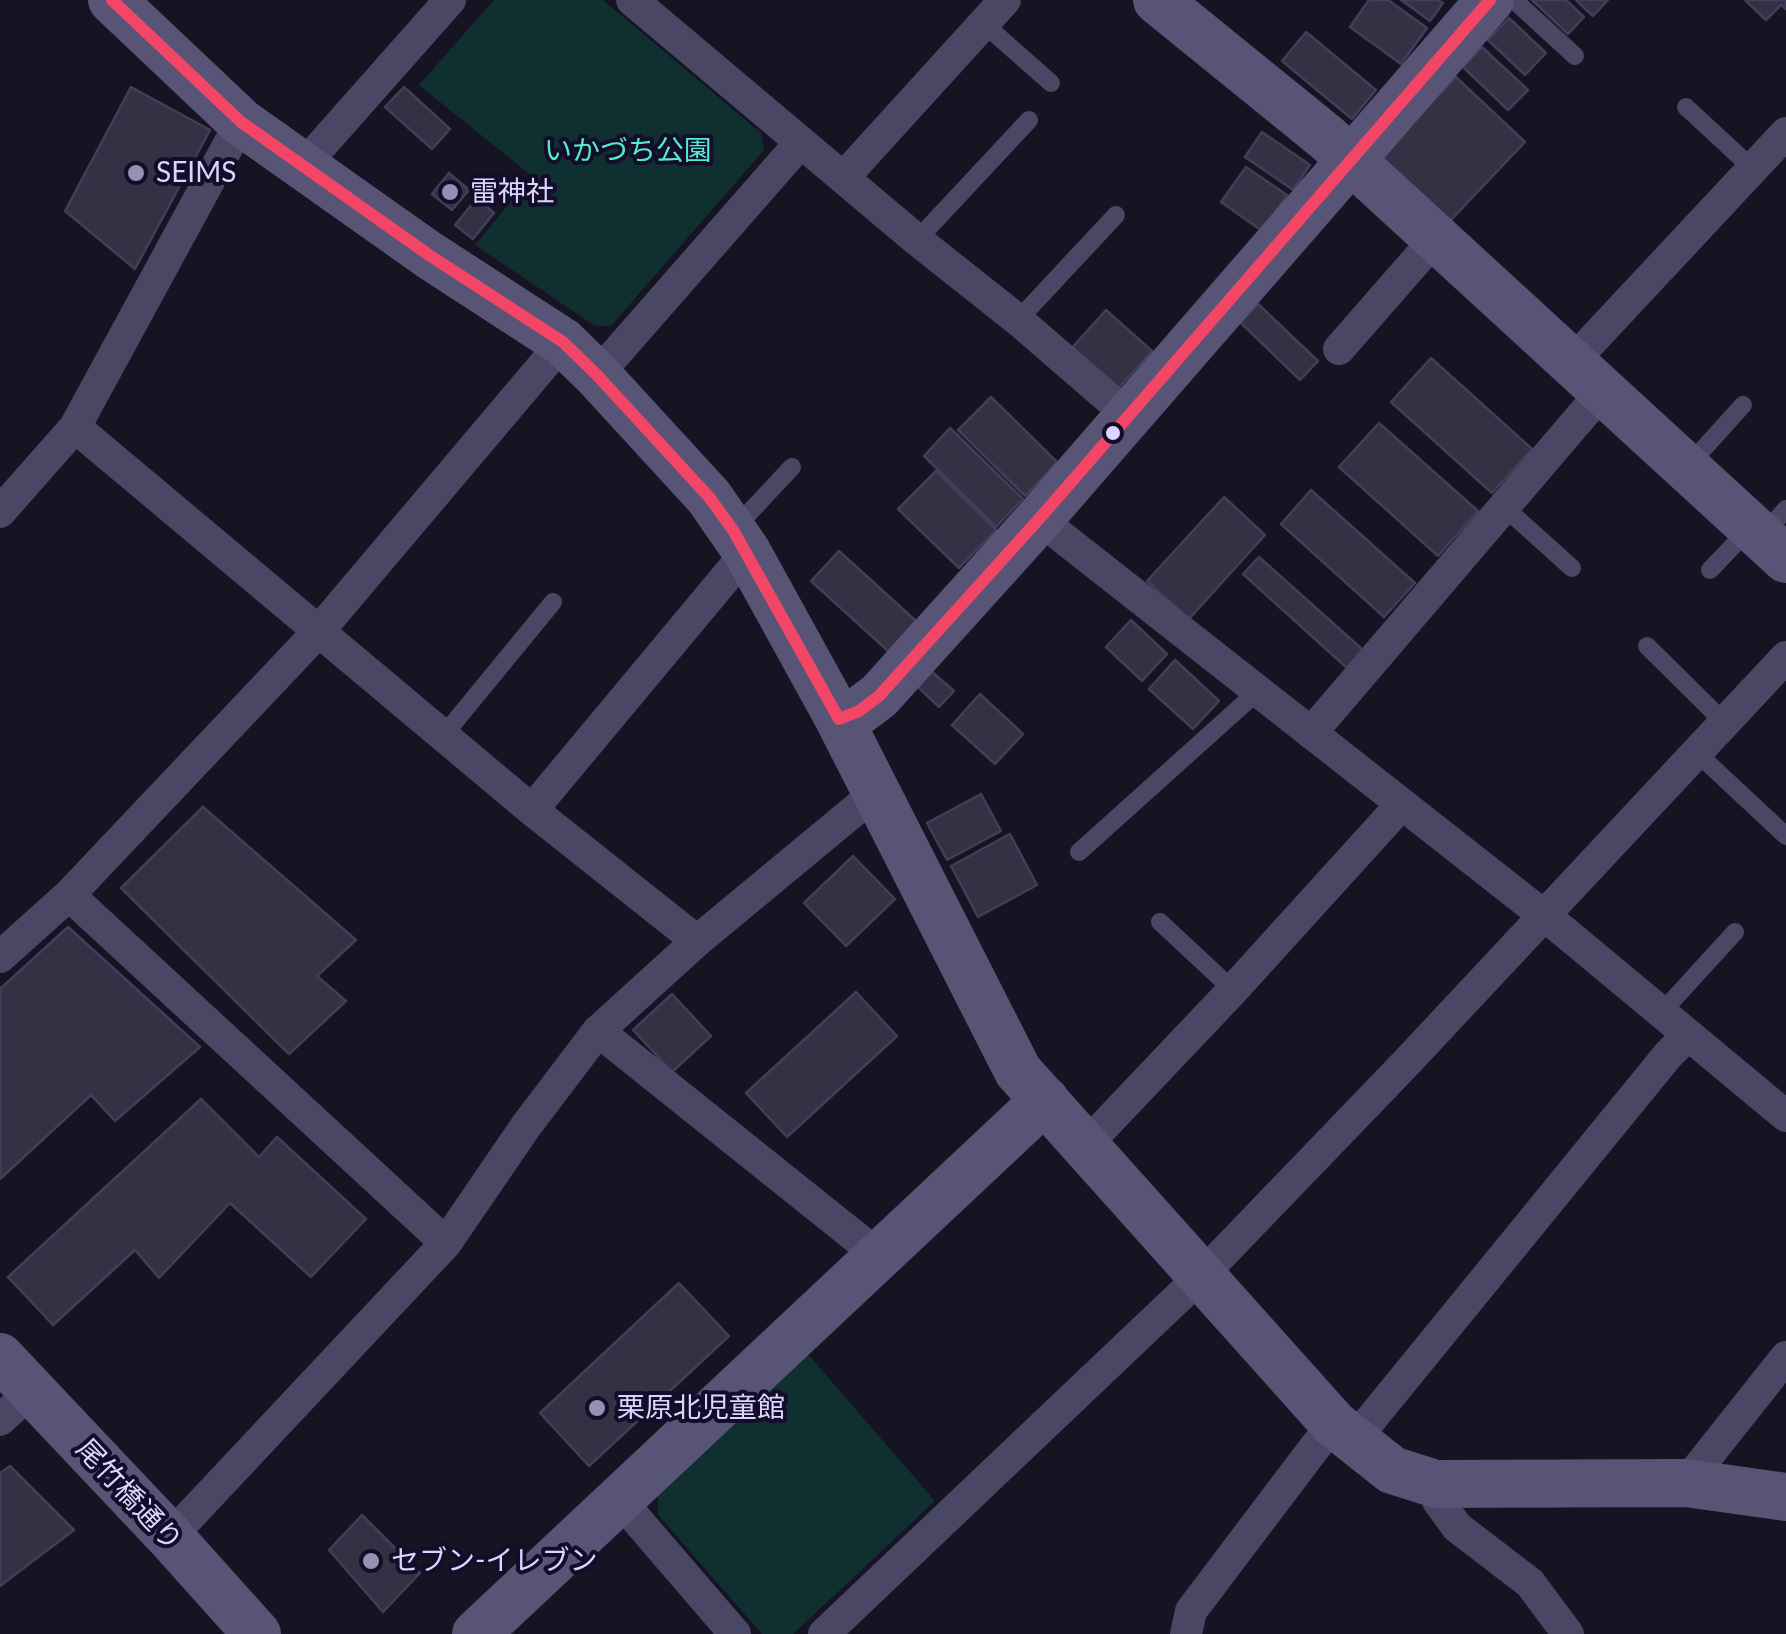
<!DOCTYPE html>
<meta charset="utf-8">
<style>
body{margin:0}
canvas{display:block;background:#161323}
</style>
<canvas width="1786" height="1634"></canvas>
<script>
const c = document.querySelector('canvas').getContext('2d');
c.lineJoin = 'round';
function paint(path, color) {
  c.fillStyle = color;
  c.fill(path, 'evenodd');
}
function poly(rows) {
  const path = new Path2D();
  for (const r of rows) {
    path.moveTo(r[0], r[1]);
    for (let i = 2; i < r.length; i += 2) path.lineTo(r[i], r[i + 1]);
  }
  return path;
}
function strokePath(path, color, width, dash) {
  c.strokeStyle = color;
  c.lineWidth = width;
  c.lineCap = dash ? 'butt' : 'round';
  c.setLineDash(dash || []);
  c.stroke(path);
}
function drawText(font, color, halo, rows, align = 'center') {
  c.font = font + ' Lato,"Noto Sans JP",sans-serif';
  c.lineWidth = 8;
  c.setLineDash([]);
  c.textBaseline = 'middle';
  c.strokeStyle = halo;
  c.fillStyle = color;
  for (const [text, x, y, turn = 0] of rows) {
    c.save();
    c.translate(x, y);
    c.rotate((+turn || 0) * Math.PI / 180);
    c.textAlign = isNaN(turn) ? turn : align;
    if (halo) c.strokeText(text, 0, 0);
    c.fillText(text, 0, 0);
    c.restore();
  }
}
const green = poly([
 [494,0,603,0,761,133,764,150,611,326,595,326,475,245,532,176,419,85],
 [807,1353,935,1501,793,1634,762,1634,658,1515,658,1494]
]);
const building = poly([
 [1369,0,1388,0,1427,28,1401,64,1350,27,1369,0],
 [1401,0,1438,0,1443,3,1430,21,1401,0],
 [1532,0,1566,0,1584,17,1568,34,1532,0],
 [1576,0,1608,0,1593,16,1576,0],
 [1745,0,1786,0,1786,9,1781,5,1766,20,1745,0],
 [1509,18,1546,53,1525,75,1488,40,1509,18],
 [1306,32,1376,90,1352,119,1282,61,1306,32],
 [1482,47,1528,90,1508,110,1463,67,1482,47],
 [1456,77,1525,142,1449,222,1380,156,1456,77],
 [131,87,210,130,135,269,65,211,131,87],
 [404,87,450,129,432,149,385,107,404,87],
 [1262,132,1310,165,1293,190,1245,157,1262,132],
 [1246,167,1287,195,1262,231,1221,202,1246,167],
 [449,173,469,190,452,210,432,194,449,173],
 [477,198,494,213,473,239,455,225,477,198],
 [1258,304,1318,361,1300,380,1240,322,1258,304],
 [1106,310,1152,351,1116,391,1070,350,1106,310],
 [1431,358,1532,449,1492,493,1391,402,1431,358],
 [991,397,1057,462,1025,496,958,430,991,397],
 [1379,423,1478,511,1438,556,1339,467,1379,423],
 [950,428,1023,499,996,527,924,456,950,428],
 [936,471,996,530,959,568,898,509,936,471],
 [1311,490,1415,583,1384,617,1281,524,1311,490],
 [1224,497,1265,535,1189,619,1147,581,1224,497],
 [839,551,916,621,888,651,811,581,839,551],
 [1259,557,1363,650,1347,668,1243,574,1259,557],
 [1131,620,1167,654,1142,681,1106,647,1131,620],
 [1175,660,1219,701,1193,729,1149,689,1175,660],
 [930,670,954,691,939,707,916,685,930,670],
 [980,694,1023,734,995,764,952,725,980,694],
 [981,794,1001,831,947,860,927,823,981,794],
 [203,807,356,940,317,976,346,1001,289,1054,121,888,203,807],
 [1010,834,1037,885,978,917,951,866,1010,834],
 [853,856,895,899,846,946,804,903,853,856],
 [68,927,200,1047,115,1121,91,1095,0,1179,0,989,68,927],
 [856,992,897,1036,787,1137,746,1093,856,992],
 [672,994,711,1036,672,1072,633,1030,672,994],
 [201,1099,259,1157,277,1137,366,1219,311,1277,230,1203,159,1278,135,1250,53,1325,8,1277,201,1099],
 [679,1283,729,1336,589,1466,540,1413,679,1283],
 [10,1466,74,1530,0,1586,0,1473,10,1466],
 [362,1515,420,1573,383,1612,329,1550,362,1515]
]);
const lane = poly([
 [1514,0,1575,56],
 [984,24,1051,83],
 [1686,107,1753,169],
 [917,240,1029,120],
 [1018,320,1116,215],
 [1686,468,1743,405],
 [1503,506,1572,568],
 [734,529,792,467],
 [1763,535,1786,509],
 [1710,570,1750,528],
 [1647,646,1724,722],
 [443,736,553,602],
 [1696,752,1786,836],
 [1079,852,1257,692],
 [1160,922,1233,990],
 [1661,1013,1735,932]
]);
const street = poly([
 [632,0,917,240,1018,320,1128,415],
 [303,166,450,0],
 [843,178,1005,0],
 [1339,349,1436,238],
 [1571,363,1786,133],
 [597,375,801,142],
 [75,427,532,810,697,941],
 [0,512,75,427,241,122],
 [1039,519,1561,929,1786,1116],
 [1311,733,1602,392],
 [532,810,747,552],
 [69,895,446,1243],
 [0,957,69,895,318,632,563,342],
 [598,1031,878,1255],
 [1085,1146,1233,990,1401,805],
 [0,1420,31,1392],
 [1354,1440,1668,1055,1688,1035],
 [1686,1483,1786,1357],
 [1436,1484,1438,1501,1457,1527,1530,1583,1568,1634],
 [619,1499,735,1634],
 [170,1537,446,1243,526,1126,598,1031,697,941,878,791],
 [824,1634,1200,1277,1407,1062,1786,657],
 [1186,1634,1191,1611,1315,1447,1334,1424]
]);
const secondary = poly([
 [112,0,241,122,429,255,563,342,597,375,709,497,747,552,839,719,1018,1071,1334,1424,1392,1470,1436,1484,1686,1483,1786,1497],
 [1157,0,1327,138,1786,559],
 [839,719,859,711,879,696,1039,519,1490,0],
 [0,1357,170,1537,257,1634],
 [476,1634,1045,1100]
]);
const bus1 = poly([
 [112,0,241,122,429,255,563,342,597,375,709,497,733,530,839,719],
 [839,719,859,711,879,696,1039,519,1490,0]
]);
const markers = [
 [136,173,10,"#9691b2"],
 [450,192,10,"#9691b2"],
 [1113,433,9,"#dbd5ff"],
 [597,1408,10,"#9691b2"],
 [371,1561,10,"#9691b2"]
];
const parkNames = [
 ["いかづち公園",628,151]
];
const poiNames = [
 ["SEIMS",156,173],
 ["雷神社",470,192],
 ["栗原北児童館",617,1408],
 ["セブン-イレブン",391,1561]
];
const streetNames = [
 ["尾竹橋通り",129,1495,47]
];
paint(green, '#102f31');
paint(building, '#353145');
strokePath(building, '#433e57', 2.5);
strokePath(lane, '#494764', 18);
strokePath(street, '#494764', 32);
strokePath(secondary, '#575476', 48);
strokePath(bus1, '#f34667', 12);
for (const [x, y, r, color] of markers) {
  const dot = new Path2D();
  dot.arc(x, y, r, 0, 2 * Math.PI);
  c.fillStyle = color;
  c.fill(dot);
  strokePath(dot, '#130d29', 4);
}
drawText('28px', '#53eccc', '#130d29', parkNames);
drawText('28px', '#dbd5ff', '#130d29', poiNames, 'left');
drawText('28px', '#dbd5ff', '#130d29', streetNames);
</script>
